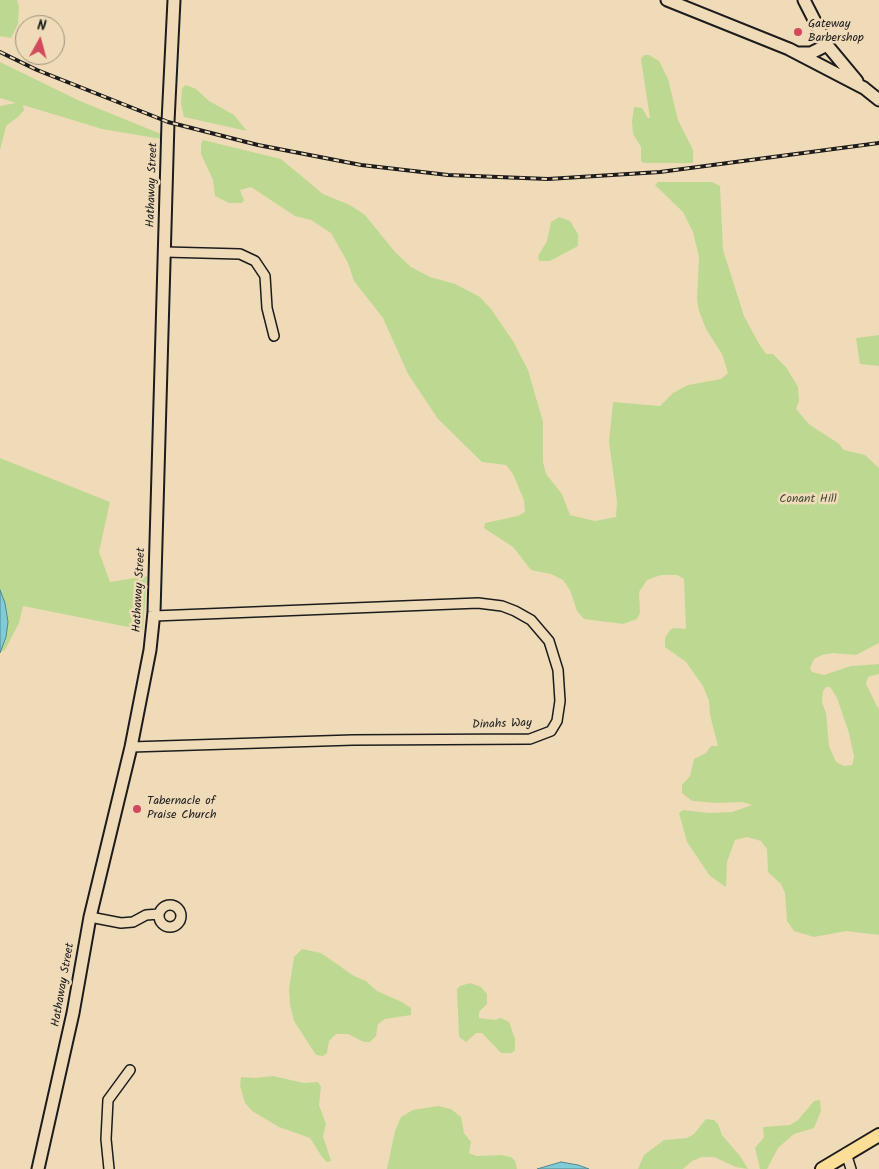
<!DOCTYPE html>
<style>
body{margin:0}
#map{position:relative;width:879px;height:1169px;overflow:hidden;background:#f0dbb9;font-family:Kalam,sans-serif}
canvas{display:block}
.north{position:absolute;left:15px;top:15px;width:50px;height:50px;box-sizing:border-box;background:#f0dbb9;border:1px solid #9b8f7a;border-radius:50%;rotate:7deg;font-size:14px;font-weight:700;line-height:20px;text-align:center;color:#1c1c1c}
.north::after{content:'';display:block;margin:auto;width:18px;height:22px;background:#d1495b;clip-path:polygon(50% 0,100% 100%,50% 72%,0 100%)}
</style>
<div id="map">
<canvas width="879" height="1169"></canvas>
<div class="north">N</div>
</div>
<script>
const c = document.querySelector('canvas').getContext('2d');
c.lineJoin = 'round';
function paint(path, color) {
  c.fillStyle = color;
  c.fill(path, 'evenodd');
}
function poly(rows) {
  const path = new Path2D();
  for (const r of rows) {
    if (r.length === 3) {
      path.moveTo(r[0] + r[2], r[1]);
      path.arc(r[0], r[1], r[2], 0, 2 * Math.PI);
      continue;
    }
    path.moveTo(r[0], r[1]);
    for (let i = 2; i < r.length; i += 2) path.lineTo(r[i], r[i + 1]);
  }
  return path;
}
function strokePath(path, color, width, dash) {
  c.strokeStyle = color;
  c.lineWidth = width;
  c.lineCap = dash ? 'butt' : 'round';
  c.setLineDash(dash || []);
  c.stroke(path);
}
function drawText(font, color, halo, rows, align = 'center') {
  c.font = font + ' Kalam,sans-serif';
  c.lineWidth = 5;
  c.setLineDash([]);
  c.textBaseline = 'middle';
  c.strokeStyle = halo;
  c.fillStyle = color;
  for (const [text, x, y, turn = 0] of rows) {
    c.save();
    c.translate(x, y);
    c.rotate((+turn || 0) * Math.PI / 180);
    c.textAlign = isNaN(turn) ? turn : align;
    if (halo) c.strokeText(text, 0, 0);
    c.fillText(text, 0, 0);
    c.restore();
  }
}
const green = poly([
 [0,0,17,0,19,7,18,24,11,38,0,36],
 [644,55,649,55,659,61,668,79,678,120,693,150,693,163,643,163,641,161,641,147,633,134,632,121,634,107,642,108,648,118,650,118,641,59],
 [0,62,80,101,161,134,161,139,102,129,23,105,24,110,19,116,6,126,0,150,0,106,16,103,0,98],
 [186,85,196,89,209,101,234,115,247,131,184,117,181,104,182,88],
 [203,140,281,159,323,194,350,205,365,215,395,252,411,267,430,277,455,284,480,297,491,309,513,341,528,370,543,422,543,462,546,474,562,494,570,515,595,521,616,517,617,501,609,442,613,402,660,406,673,393,688,385,721,379,728,373,722,354,706,329,699,311,697,300,699,257,693,232,683,212,655,185,658,182,712,182,720,186,723,250,744,316,758,342,766,354,773,354,786,367,798,387,799,401,796,409,810,425,838,443,844,450,865,455,879,468,879,643,856,655,833,653,822,655,814,659,810,668,812,672,824,675,851,666,879,664,879,674,868,677,866,684,879,710,879,935,846,931,814,937,794,931,787,921,785,893,781,884,768,872,767,849,761,841,747,837,735,840,727,862,726,887,710,876,687,842,679,813,683,810,709,813,732,812,752,805,742,802,717,803,692,801,682,793,682,785,690,776,694,759,706,753,711,746,718,746,710,715,709,701,703,686,686,662,665,647,665,638,670,630,673,628,686,629,684,579,677,575,661,575,647,580,639,592,640,613,637,619,623,624,584,619,577,611,570,590,563,580,551,574,531,570,513,547,484,528,485,523,518,516,525,512,524,500,513,474,506,465,482,462,438,419,408,374,383,318,354,281,348,263,331,233,311,220,295,216,251,187,240,190,244,200,242,203,229,203,215,196,213,180,201,154,201,143],
 [826,687,830,687,837,698,849,733,854,757,852,765,844,766,836,762,829,746,826,713,822,702,823,691],
 [559,217,570,221,578,234,578,246,550,261,539,261,538,256,547,241,551,222],
 [879,335,879,366,860,364,856,338],
 [0,458,110,502,99,552,110,582,147,576,143,630,23,606,19,623,5,650,0,652,8,622,5,603,0,602],
 [302,949,321,953,354,976,366,981,377,991,402,1002,411,1008,411,1015,385,1019,378,1024,376,1036,370,1042,364,1042,348,1034,336,1034,329,1041,327,1053,323,1056,316,1055,294,1021,290,1005,289,989,294,957],
 [470,983,481,987,487,994,487,1004,479,1012,479,1018,495,1020,501,1018,509,1022,515,1039,515,1050,512,1053,501,1053,482,1033,476,1033,466,1042,459,1037,457,989,460,986],
 [273,1076,304,1083,318,1082,321,1087,319,1105,326,1124,323,1136,331,1161,327,1162,322,1157,310,1138,279,1127,252,1111,245,1103,240,1086,241,1077,255,1078],
 [820,1100,821,1111,814,1128,794,1134,778,1148,767,1169,760,1169,755,1148,764,1137,763,1127,790,1125,798,1120,814,1101],
 [438,1106,451,1109,461,1117,464,1133,471,1142,469,1153,476,1156,501,1155,511,1157,515,1161,517,1169,387,1169,395,1131,401,1117,413,1110],
 [706,1119,714,1120,718,1124,722,1135,740,1156,748,1169,736,1167,714,1157,702,1157,692,1161,683,1169,638,1169,644,1155,664,1140,687,1138,694,1134]
]);
const water = poly([
 [0,590,5,603,8,622,6,637,0,653,0,590],
 [561,1162,578,1165,589,1169,537,1169,561,1162]
]);
const street = poly([
 [165,252,240,254,255,261,265,276,267,308,274,336],
 [131,747,353,740,530,739,551,731,557,721,560,701,558,670,549,641,531,620,515,611,502,606,478,603,154,616],
 [170,916,11],
 [90,917,121,923,133,922,146,915,159,914],
 [846,1153,851,1169],
 [109,1169,106,1139,108,1100,130,1070]
]);
const secondary = poly([
 [667,0,789,49,864,88,879,100],
 [804,0,827,45,857,81],
 [798,53,811,53,827,45],
 [38,1169,73,1013,90,917,131,747,150,650,154,612,168,122,174,0]
]);
const primary = poly([
 [822,1169,879,1135]
]);
const rail = poly([
 [0,52,37,70,168,122,258,145,361,165,448,175,548,179,660,172,879,143]
]);
const markers = [
 [798,32,5,"#d1495b"],
 [137,809,5,"#d1495b"]
];
const poiNames = [
 ["Gateway",808,25],
 ["Barbershop",808,39],
 ["Tabernacle of",147,802],
 ["Praise Church",147,816]
];
const streetNames = [
 ["Hathaway Street",153,185,-88],
 ["Hathaway Street",140,590,-87],
 ["Dinahs Way",502,725,-2],
 ["Hathaway Street",64,985,-80]
];
const parkNames = [
 ["Conant Hill",808,500]
];
paint(green, '#bdd991');
paint(water, '#7dccd8');
strokePath(water, '#56868d', 1);
strokePath(street, '#1c1c1c', 12);
strokePath(secondary, '#1c1c1c', 15);
strokePath(primary, '#1c1c1c', 16);
strokePath(street, '#f0dbb9', 9);
strokePath(secondary, '#f0dbb9', 11);
strokePath(primary, '#fdde96', 12);
strokePath(rail, '#1c1c1c', 4);
strokePath(rail, '#f0dbb9', 2, [5.5]);
for (const [x, y, r, color] of markers) {
  const dot = new Path2D();
  dot.arc(x, y, r, 0, 2 * Math.PI);
  c.fillStyle = color;
  c.fill(dot);
  strokePath(dot, '#f0dbb9', 2);
}
drawText('12px', '#1c1c1c', '#f0dbb9', poiNames, 'left');
drawText('12px', '#1c1c1c', '#f0dbb9', streetNames);
drawText('12px', '#444b39', '#f0dbb9', parkNames);
</script>
